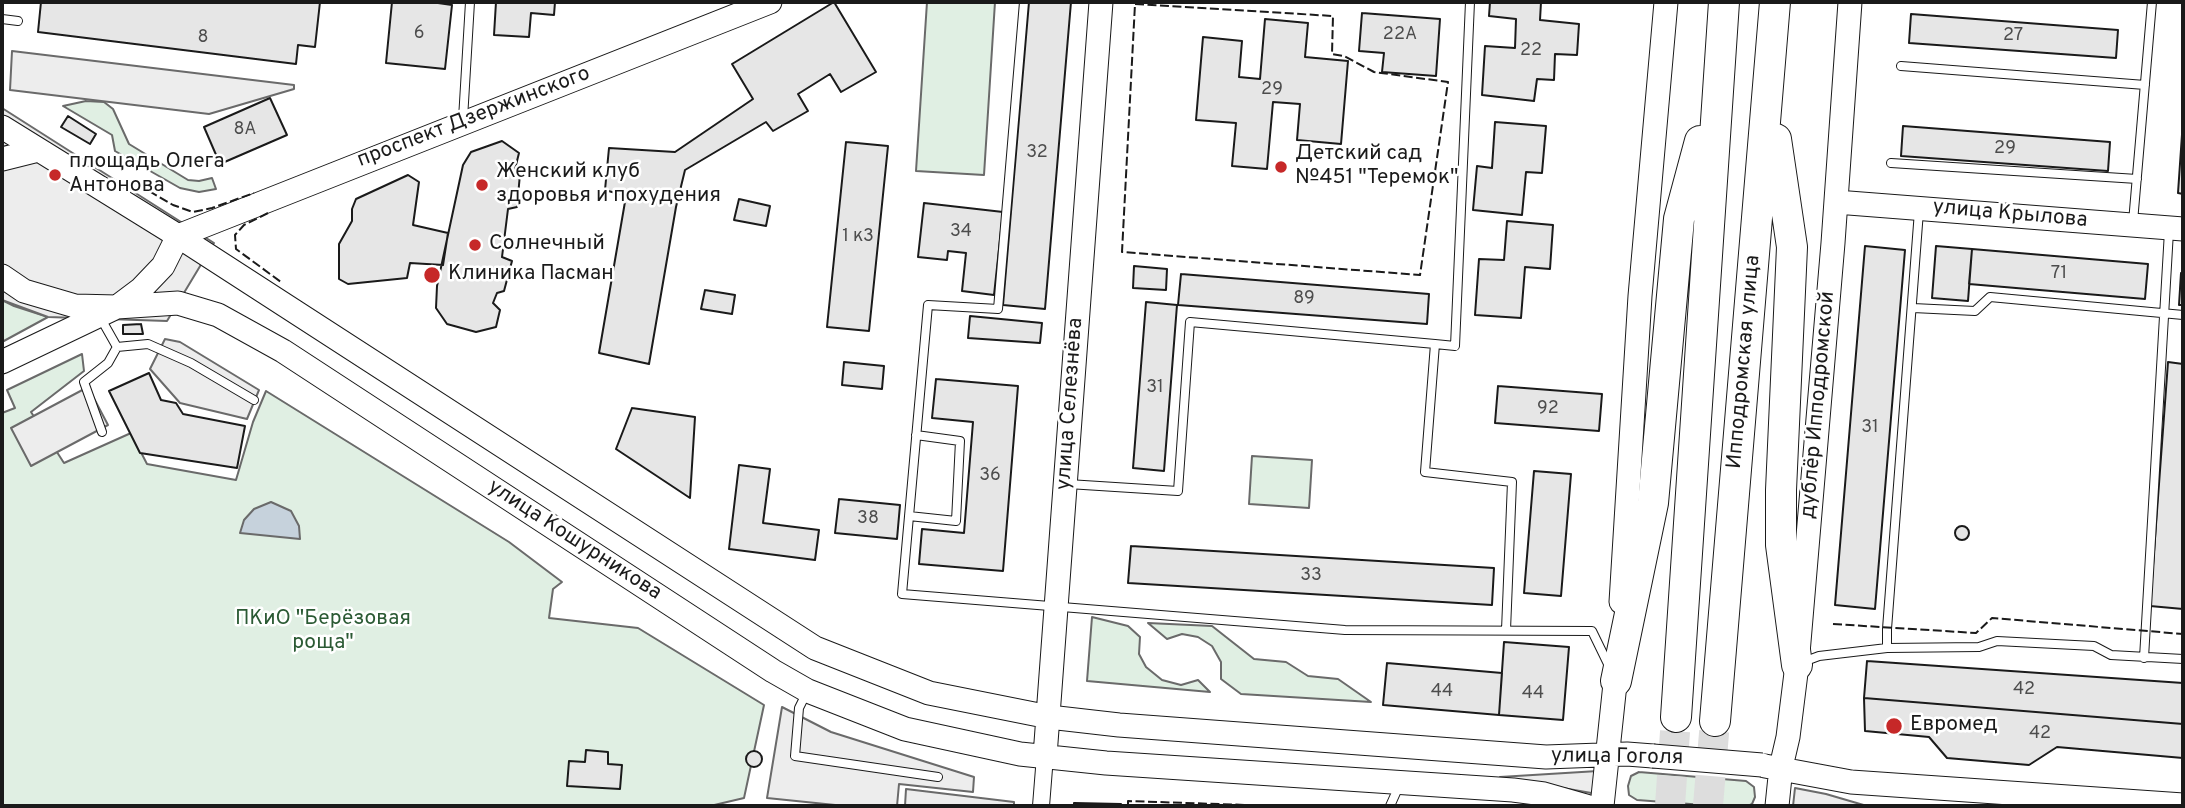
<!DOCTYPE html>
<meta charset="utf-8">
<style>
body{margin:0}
#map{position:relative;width:2185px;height:808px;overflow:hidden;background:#fff;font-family:Overpass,sans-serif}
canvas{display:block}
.frame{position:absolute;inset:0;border:4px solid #1a1a1a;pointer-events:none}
</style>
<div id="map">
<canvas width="2185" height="808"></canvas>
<div class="frame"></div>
</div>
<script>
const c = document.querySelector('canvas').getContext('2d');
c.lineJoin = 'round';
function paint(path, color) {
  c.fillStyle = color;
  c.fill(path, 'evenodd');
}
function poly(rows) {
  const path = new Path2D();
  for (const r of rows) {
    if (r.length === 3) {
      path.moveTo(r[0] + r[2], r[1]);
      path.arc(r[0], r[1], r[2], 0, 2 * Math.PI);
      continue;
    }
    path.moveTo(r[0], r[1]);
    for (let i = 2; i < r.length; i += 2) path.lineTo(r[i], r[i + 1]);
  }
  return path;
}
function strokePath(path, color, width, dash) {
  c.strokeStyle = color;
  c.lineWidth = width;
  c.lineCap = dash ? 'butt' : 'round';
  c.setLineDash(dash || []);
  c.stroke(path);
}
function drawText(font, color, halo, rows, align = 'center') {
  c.font = font + ' Overpass,sans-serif';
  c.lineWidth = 5;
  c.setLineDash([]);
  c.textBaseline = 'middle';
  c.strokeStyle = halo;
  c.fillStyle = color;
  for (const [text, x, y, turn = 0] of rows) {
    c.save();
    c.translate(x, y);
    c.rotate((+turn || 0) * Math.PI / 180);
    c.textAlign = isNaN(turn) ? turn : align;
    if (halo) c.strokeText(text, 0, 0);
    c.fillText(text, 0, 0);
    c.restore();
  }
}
const green = poly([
 [927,2,995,2,984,175,916,171,927,2],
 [86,101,104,102,113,109,129,144,188,180,199,181,212,178,216,189,199,192,180,188,115,151,112,135,63,106,86,101],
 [2,300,14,306,48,317,2,342,2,300],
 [82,354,84,371,31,412,64,463,131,433,147,464,236,480,253,422,266,391,509,542,562,582,553,589,549,618,638,628,764,705,744,798,710,806,2,806,2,413,15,408,7,390,82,354],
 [1252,456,1312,460,1309,508,1249,504,1252,456],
 [1092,617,1128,626,1140,637,1139,654,1146,667,1162,680,1181,685,1198,680,1210,692,1087,681,1092,617],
 [1148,623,1212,626,1254,659,1286,662,1308,676,1338,679,1371,702,1241,694,1221,679,1221,662,1212,646,1198,637,1182,634,1167,639,1148,623],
 [1639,772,1746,781,1754,787,1755,797,1752,804,1748,806,1717,806,1637,800,1629,795,1628,786,1631,776,1639,772]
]);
const parking = poly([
 [12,51,294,85,294,89,209,114,10,90,12,51],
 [2,108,214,243,167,321,48,317,2,300,2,108],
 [165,339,180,342,259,390,247,419,180,403,150,369,165,339],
 [88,387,108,425,31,466,11,428,88,387],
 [782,707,831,732,974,777,973,792,899,784,897,806,845,806,767,798,782,707],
 [1598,771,1597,794,1500,777,1598,771],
 [1795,788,1826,794,1867,806,1793,806,1795,788],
 [906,789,1014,802,1014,806,905,806,906,789]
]);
const water = poly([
 [271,502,291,511,299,526,300,539,240,533,244,520,254,509,271,502]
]);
const building = poly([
 [41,2,320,2,315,47,298,45,296,64,38,32,41,2],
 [392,2,431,2,452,5,445,69,386,63,392,2],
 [496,2,555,2,554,15,531,13,529,37,494,35,496,2],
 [834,2,876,72,841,92,830,74,798,94,808,111,773,131,766,122,685,170,676,207,649,364,599,353,626,196,605,190,609,148,675,152,753,99,732,64,834,2],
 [1029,2,1071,2,1045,309,1003,305,1029,2],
 [1490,2,1541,2,1540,20,1579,24,1577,55,1555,54,1554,80,1537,79,1534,101,1482,95,1485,46,1515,48,1516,19,1489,16,1490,2],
 [1362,13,1440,19,1436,76,1382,72,1384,53,1359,51,1362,13],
 [1911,14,2118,30,2116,58,1909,43,1911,14],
 [1265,19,1308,23,1305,57,1348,61,1341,144,1297,140,1300,104,1273,102,1267,169,1232,166,1236,123,1196,120,1203,37,1242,41,1239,77,1260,79,1265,19],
 [270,98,287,135,220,164,204,127,270,98],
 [68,116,96,134,90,144,61,127,68,116],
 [2183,120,2183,194,2178,193,2183,120],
 [1495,122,1546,126,1542,173,1526,172,1522,215,1473,210,1477,166,1492,168,1495,122],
 [1903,126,2110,142,2108,171,1901,156,1903,126],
 [502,141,519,153,515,169,520,174,517,207,508,209,502,257,512,261,504,291,497,293,493,303,500,310,496,327,476,332,447,324,436,308,437,286,463,165,471,152,502,141],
 [846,142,888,146,869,331,827,327,846,142],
 [408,175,419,182,413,225,448,233,443,265,410,263,407,278,348,284,339,279,339,244,352,221,352,209,356,199,408,175],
 [739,199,770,206,766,226,734,220,739,199],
 [924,203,1003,212,994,295,962,291,966,253,948,251,947,260,918,257,924,203],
 [1507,221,1553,225,1550,269,1525,267,1521,318,1475,315,1479,259,1504,260,1507,221],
 [1865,246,1905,250,1875,609,1835,605,1865,246],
 [1936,246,1972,249,1968,301,1932,298,1936,246],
 [1972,249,2148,264,2145,299,1969,284,1972,249],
 [1134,266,1167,269,1166,290,1133,288,1134,266],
 [2181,273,2183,273,2183,305,2179,305,2181,273],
 [1181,274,1429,294,1427,324,1178,305,1181,274],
 [705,290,735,295,732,314,701,309,705,290],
 [1146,302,1177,305,1164,471,1133,468,1146,302],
 [970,316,1042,323,1040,343,968,338,970,316],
 [141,324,143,334,123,334,123,325,141,324],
 [844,362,884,366,882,389,842,385,844,362],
 [2168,362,2183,364,2183,609,2150,606,2168,362],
 [149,373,161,400,176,403,183,414,245,426,237,468,140,453,109,391,149,373],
 [936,379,1018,386,1003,571,919,564,922,529,964,533,973,422,932,418,936,379],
 [1498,386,1602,394,1599,431,1495,423,1498,386],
 [632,408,695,417,690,498,616,449,632,408],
 [739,465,770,469,763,523,819,530,815,560,729,549,739,465],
 [1534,471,1571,474,1561,596,1524,593,1534,471],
 [839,499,900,505,897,539,835,533,839,499],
 [1962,533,7],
 [1131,546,1494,568,1492,605,1128,583,1131,546],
 [1504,642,1569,647,1563,720,1499,715,1504,642],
 [1867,661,2183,683,2183,724,1864,698,1867,661],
 [1387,663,1502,673,1499,715,1383,705,1387,663],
 [1864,698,2183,724,2183,758,2057,747,2029,765,1947,758,1929,737,1865,731,1864,698],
 [586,750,608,752,608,764,622,765,620,789,567,786,569,761,585,762,586,750],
 [754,759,8],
 [1074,803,1121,804,1121,806,1074,806,1074,803]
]);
const highwayTunnel = poly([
 [1670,806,1676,717],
 [1708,806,1715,721]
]);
const lane = poly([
 [1024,2,998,309,928,305,902,594,1345,630,1592,631,1609,666],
 [2,19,18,21],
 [1901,66,2145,85],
 [463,119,470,2],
 [1891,163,2137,179],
 [2133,222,2152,2],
 [1913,308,1975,311,1990,297,2183,315],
 [100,317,117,347],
 [1435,344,1455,346,1470,2],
 [102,432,84,382,108,363,117,347,148,344,191,363,254,400],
 [1068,484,1178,491,1190,322,1435,344,1425,472,1512,482,1506,630],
 [909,516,956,521,960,441,916,435],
 [1887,648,1887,629,1919,211],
 [2144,658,2169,231],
 [1803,662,1819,656,1887,648,1979,647,1997,641,2094,646,2111,655,2183,659],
 [806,694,799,708,795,756,938,777],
 [1390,806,1399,786]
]);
const street = poly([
 [1041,806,1045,756]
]);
const secondary = poly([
 [2,127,178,236,815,648,929,693,1049,717,1119,725,1546,757,1627,754,1653,756],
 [2,159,38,150],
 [1836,202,2183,229],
 [178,236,770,2],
 [2,276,24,291,75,306,117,307,178,303,218,315,283,351,773,671,808,691,905,729,1020,754,1106,763,1513,790,1544,794,1586,806],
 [2,362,117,307,141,289,163,266,178,236],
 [1621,602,1640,296,1666,2],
 [1045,756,1101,2],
 [1765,766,1851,782,2183,805],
 [1602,806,1617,665],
 [1777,806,1781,767,1788,737,1797,665,1833,243,1850,2]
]);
const highway = poly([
 [1776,139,1792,247,1781,490,1781,545,1797,665],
 [1616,681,1653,503,1679,219,1700,141],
 [1676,717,1724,2],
 [1715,721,1775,2]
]);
const secondaryBridge = poly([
 [1653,756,1762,765]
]);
const fence = poly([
 [1135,4,1333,16,1332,54,1344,56,1374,72,1448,82,1420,275,1122,252,1135,4],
 [149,191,173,205,193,212,212,208,254,193],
 [268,213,244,225,235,235,236,249,281,282],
 [1833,624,1976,633,1992,618,2183,634],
 [1128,806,1128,801,1277,806],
 [1867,806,1875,806]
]);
const markers = [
 [1281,167,7,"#c62828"],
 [55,175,7,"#c62828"],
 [482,185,7,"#c62828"],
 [475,245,7,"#c62828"],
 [432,275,9,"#c62828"],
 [1894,726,9,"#c62828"]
];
const numberNames = [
 ["6",419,34],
 ["22А",1400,35],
 ["27",2013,36],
 ["8",203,38],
 ["22",1531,51],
 ["29",1272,90],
 ["8А",245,130],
 ["29",2005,149],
 ["32",1037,153],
 ["34",961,232],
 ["1 к3",858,237],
 ["71",2059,274],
 ["89",1304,299],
 ["31",1155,388],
 ["92",1548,409],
 ["31",1870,428],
 ["36",990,476],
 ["38",868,519],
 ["33",1311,576],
 ["42",2024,690],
 ["44",1442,692],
 ["44",1533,694],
 ["42",2040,734]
];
const streetNames = [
 ["проспект Дзержинского",474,118,-21],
 ["улица Крылова",2010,215,5],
 ["Ипподромская улица",1745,362,-85],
 ["улица Селезнёва",1071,404,-86],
 ["дублёр Ипподромской",1819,405,-85],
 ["улица Кошурникова",574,541,33],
 ["улица Гоголя",1617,758,1]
];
const poiNames = [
 ["Детский сад",1295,155],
 ["№451 \"Теремок\"",1295,179],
 ["площадь Олега",69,163],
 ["Антонова",69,187],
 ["Женский клуб",496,173],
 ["здоровья и похудения",496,197],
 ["Солнечный",489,245],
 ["Клиника Пасман",448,275],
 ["Евромед",1910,726]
];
const parkNames = [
 ["ПКиО \"Берёзовая",323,620],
 ["роща\"",323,644]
];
paint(green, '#e0efe3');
strokePath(green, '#6a6a6a', 2);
paint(parking, '#ededed');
strokePath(parking, '#6a6a6a', 2);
paint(water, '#c6d2dc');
strokePath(water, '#6a6a6a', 2);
paint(building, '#e6e6e6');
strokePath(building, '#1a1a1a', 2);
strokePath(highwayTunnel, '#ddd', 30, [30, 15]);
strokePath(lane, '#1a1a1a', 10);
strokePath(street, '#1a1a1a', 18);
strokePath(secondary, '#1a1a1a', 25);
strokePath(highway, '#1a1a1a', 32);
strokePath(lane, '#fff', 8);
strokePath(street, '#fff', 16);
strokePath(secondary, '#fff', 23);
strokePath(highway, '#fff', 30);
strokePath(secondaryBridge, '#1a1a1a', 25, []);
strokePath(secondaryBridge, '#fff', 23);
strokePath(fence, '#1a1a1a', 2, [9, 3.5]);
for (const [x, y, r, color] of markers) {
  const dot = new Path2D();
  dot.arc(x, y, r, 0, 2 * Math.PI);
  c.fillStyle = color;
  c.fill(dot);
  strokePath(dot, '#fff', 2.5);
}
drawText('18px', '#4d4d4d', null, numberNames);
drawText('21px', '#1a1a1a', '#fff', streetNames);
drawText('21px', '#1a1a1a', '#fff', poiNames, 'left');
drawText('21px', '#2b5a34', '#fff', parkNames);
</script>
